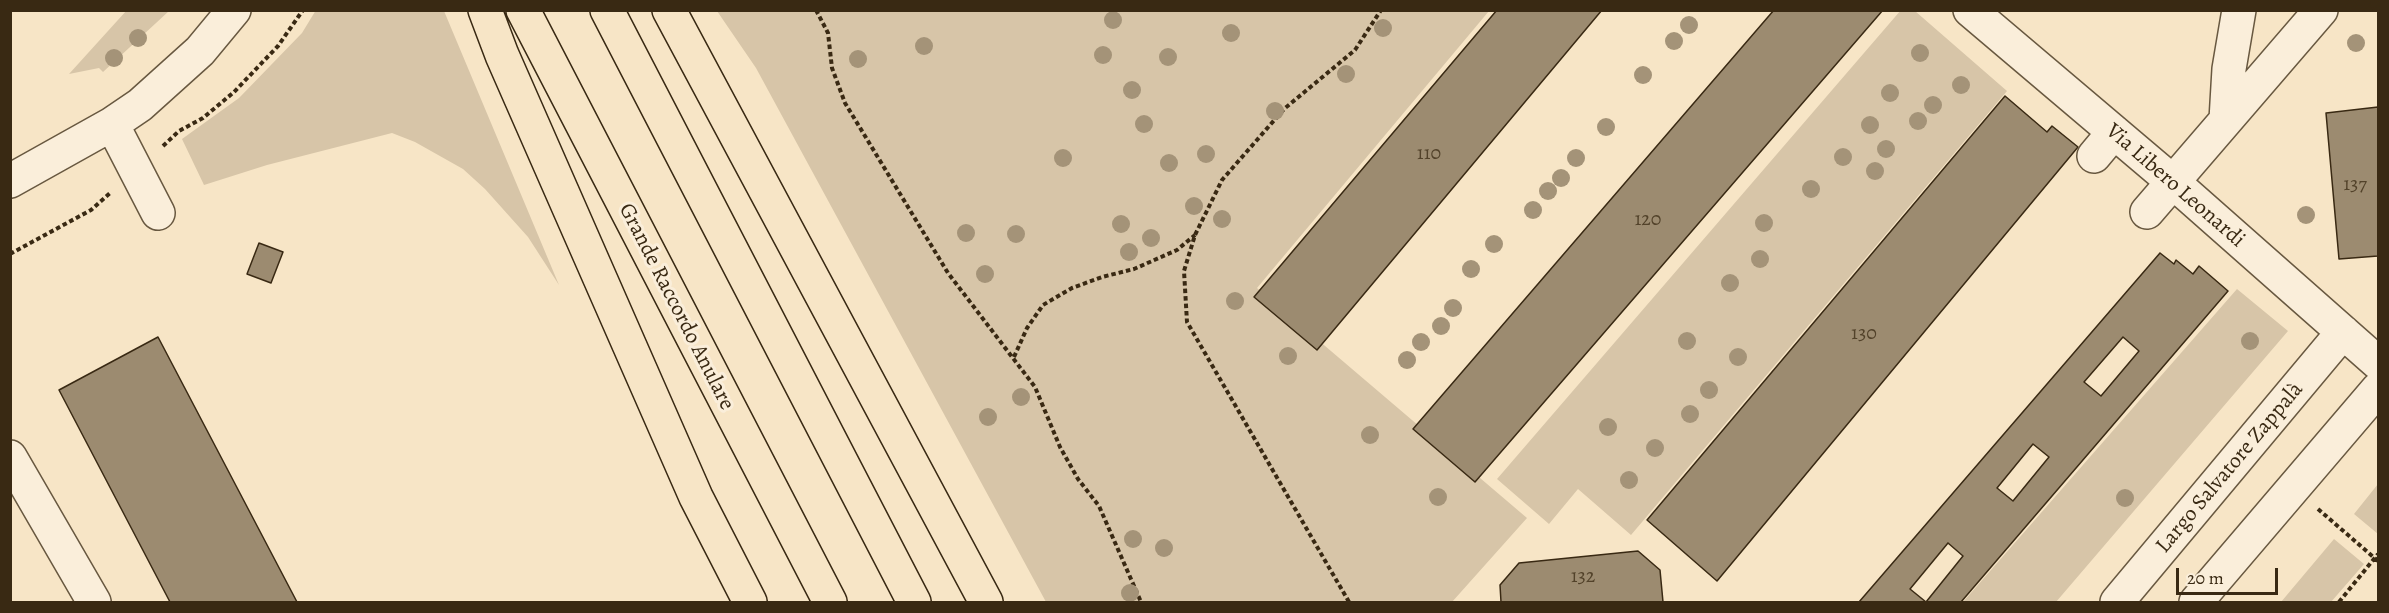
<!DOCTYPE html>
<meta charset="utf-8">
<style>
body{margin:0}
#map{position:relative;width:2389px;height:613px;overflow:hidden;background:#f7e5c6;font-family:Alegreya,serif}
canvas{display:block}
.frame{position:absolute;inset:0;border:12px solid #392913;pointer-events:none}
.scale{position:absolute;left:2176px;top:568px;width:102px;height:27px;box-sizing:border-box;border:3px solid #392913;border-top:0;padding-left:8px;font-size:18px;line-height:21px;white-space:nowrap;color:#392913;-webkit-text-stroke:4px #faeeda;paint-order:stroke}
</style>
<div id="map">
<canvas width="2389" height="613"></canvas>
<div class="frame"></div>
<div class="scale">20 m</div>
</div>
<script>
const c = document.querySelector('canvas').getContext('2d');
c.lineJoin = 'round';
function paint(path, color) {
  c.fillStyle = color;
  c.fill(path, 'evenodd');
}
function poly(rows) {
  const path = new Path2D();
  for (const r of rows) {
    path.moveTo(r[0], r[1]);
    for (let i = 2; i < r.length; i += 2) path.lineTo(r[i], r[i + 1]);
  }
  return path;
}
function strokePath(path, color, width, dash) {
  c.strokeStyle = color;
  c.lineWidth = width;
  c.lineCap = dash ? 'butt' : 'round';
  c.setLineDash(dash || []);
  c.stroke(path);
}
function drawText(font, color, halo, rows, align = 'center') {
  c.font = font + ' Alegreya,serif';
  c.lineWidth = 6;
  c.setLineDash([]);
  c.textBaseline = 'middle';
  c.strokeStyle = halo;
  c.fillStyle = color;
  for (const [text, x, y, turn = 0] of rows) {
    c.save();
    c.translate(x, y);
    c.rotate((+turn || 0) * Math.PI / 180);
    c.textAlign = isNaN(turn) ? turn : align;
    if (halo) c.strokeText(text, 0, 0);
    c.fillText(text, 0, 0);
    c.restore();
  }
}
const green = poly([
 [127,10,169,11,103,72,99,68,69,74],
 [316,10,444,11,559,285,528,237,485,189,463,169,415,142,392,133,267,165,204,185,182,139,239,98,302,33],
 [1901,10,1915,11,2007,91,1631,535,1578,489,1549,524,1497,479],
 [717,11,1489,11,1257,288,1527,518,1452,602,1046,602,756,68],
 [2237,289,2288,331,2056,602,1963,602],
 [2378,484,2378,534,2354,514],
 [2334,539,2364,564,2331,602,2281,602]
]);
const building = poly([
 [1497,10,1602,10,1317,350,1254,297,1497,10],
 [1774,10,1883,10,1475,482,1413,429,1774,10],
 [2005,96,2047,132,2052,126,2078,147,1717,581,1647,520,2005,96],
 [2378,107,2378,256,2339,259,2326,113,2378,107],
 [259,243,283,252,271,283,247,274,259,243],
 [2160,253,2174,264,2176,260,2193,274,2199,266,2228,291,1961,602,1859,602,2160,253],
 [2123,337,2139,351,2101,396,2084,382,2123,337],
 [2033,444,2049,457,2013,501,1997,488,2033,444],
 [1948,543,1963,556,1926,602,1910,589,1948,543],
 [158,337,297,602,170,602,59,390,158,337],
 [1638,551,1660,570,1663,602,1501,602,1500,585,1519,563,1638,551]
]);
const path = poly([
 [816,10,828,33,832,68,845,103,948,273,1035,387,1060,447,1078,479,1099,506,1141,602],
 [163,146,179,131,203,118,234,92,278,46,303,10],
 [10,254,91,210,110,193],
 [1014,357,1027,328,1043,305,1072,288,1102,277,1134,269,1177,250,1195,235],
 [2318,509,2378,561],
 [1349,602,1187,322,1184,271,1195,235,1222,180,1284,109,1355,50,1381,10],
 [2339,602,2378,554]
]);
const minor = poly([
 [1970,10,2173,182,2378,363],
 [2226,120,2229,69,2239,10],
 [112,124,158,213],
 [2094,156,2114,132],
 [10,181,112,124,140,105,200,51,234,10],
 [2147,212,2321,10],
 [10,457,94,602],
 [2117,602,2343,332],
 [2196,602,2378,389]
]);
const highway = poly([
 [485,10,502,55,696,497,750,602],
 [523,10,830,602],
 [607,10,914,602],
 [669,10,986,602]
]);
const trees = [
 [1113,20],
 [1689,25],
 [1383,28],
 [1231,33],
 [138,38],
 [1674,41],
 [2356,43],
 [924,46],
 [1920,53],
 [1103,55],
 [1168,57],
 [114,58],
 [858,59],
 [1346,74],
 [1643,75],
 [1961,85],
 [1132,90],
 [1890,93],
 [1933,105],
 [1275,111],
 [1918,121],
 [1144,124],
 [1870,125],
 [1606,127],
 [1886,149],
 [1206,154],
 [1843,157],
 [1063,158],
 [1576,158],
 [1169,163],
 [1875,171],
 [1561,178],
 [1811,189],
 [1548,191],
 [1194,206],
 [1533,210],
 [2306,215],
 [1222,219],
 [1764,223],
 [1121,224],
 [966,233],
 [1016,234],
 [1151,238],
 [1494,244],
 [1129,252],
 [1760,259],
 [1471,269],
 [985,274],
 [1730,283],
 [1235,301],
 [1453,308],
 [1441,326],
 [1687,341],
 [2250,341],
 [1421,342],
 [1288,356],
 [1738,357],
 [1407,360],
 [1709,390],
 [1021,397],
 [1690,414],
 [988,417],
 [1608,427],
 [1370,435],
 [1655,448],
 [1629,480],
 [1438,497],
 [2125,498],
 [1133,539],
 [1164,548],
 [1130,593]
];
const numberNames = [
 ["110",1429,154],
 ["137",2355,185],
 ["120",1648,220],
 ["130",1864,334],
 ["132",1583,577]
];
const streetNames = [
 ["Via Libero Leonardi",2175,186,41],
 ["Grande Raccordo Anulare",676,307,63],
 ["Largo Salvatore Zappalà",2230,468,-50]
];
paint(green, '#d7c5a8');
paint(building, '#9c8b70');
strokePath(building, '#392913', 1.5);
strokePath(minor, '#685840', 36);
strokePath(highway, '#392913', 36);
strokePath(path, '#392913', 4, [4.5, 3]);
strokePath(minor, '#faeeda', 33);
strokePath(highway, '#f7e5c6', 33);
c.fillStyle = '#a49378';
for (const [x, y] of trees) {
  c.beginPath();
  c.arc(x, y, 9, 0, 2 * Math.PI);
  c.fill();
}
drawText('20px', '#52422a', null, numberNames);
drawText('22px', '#392913', '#faeeda', streetNames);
</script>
